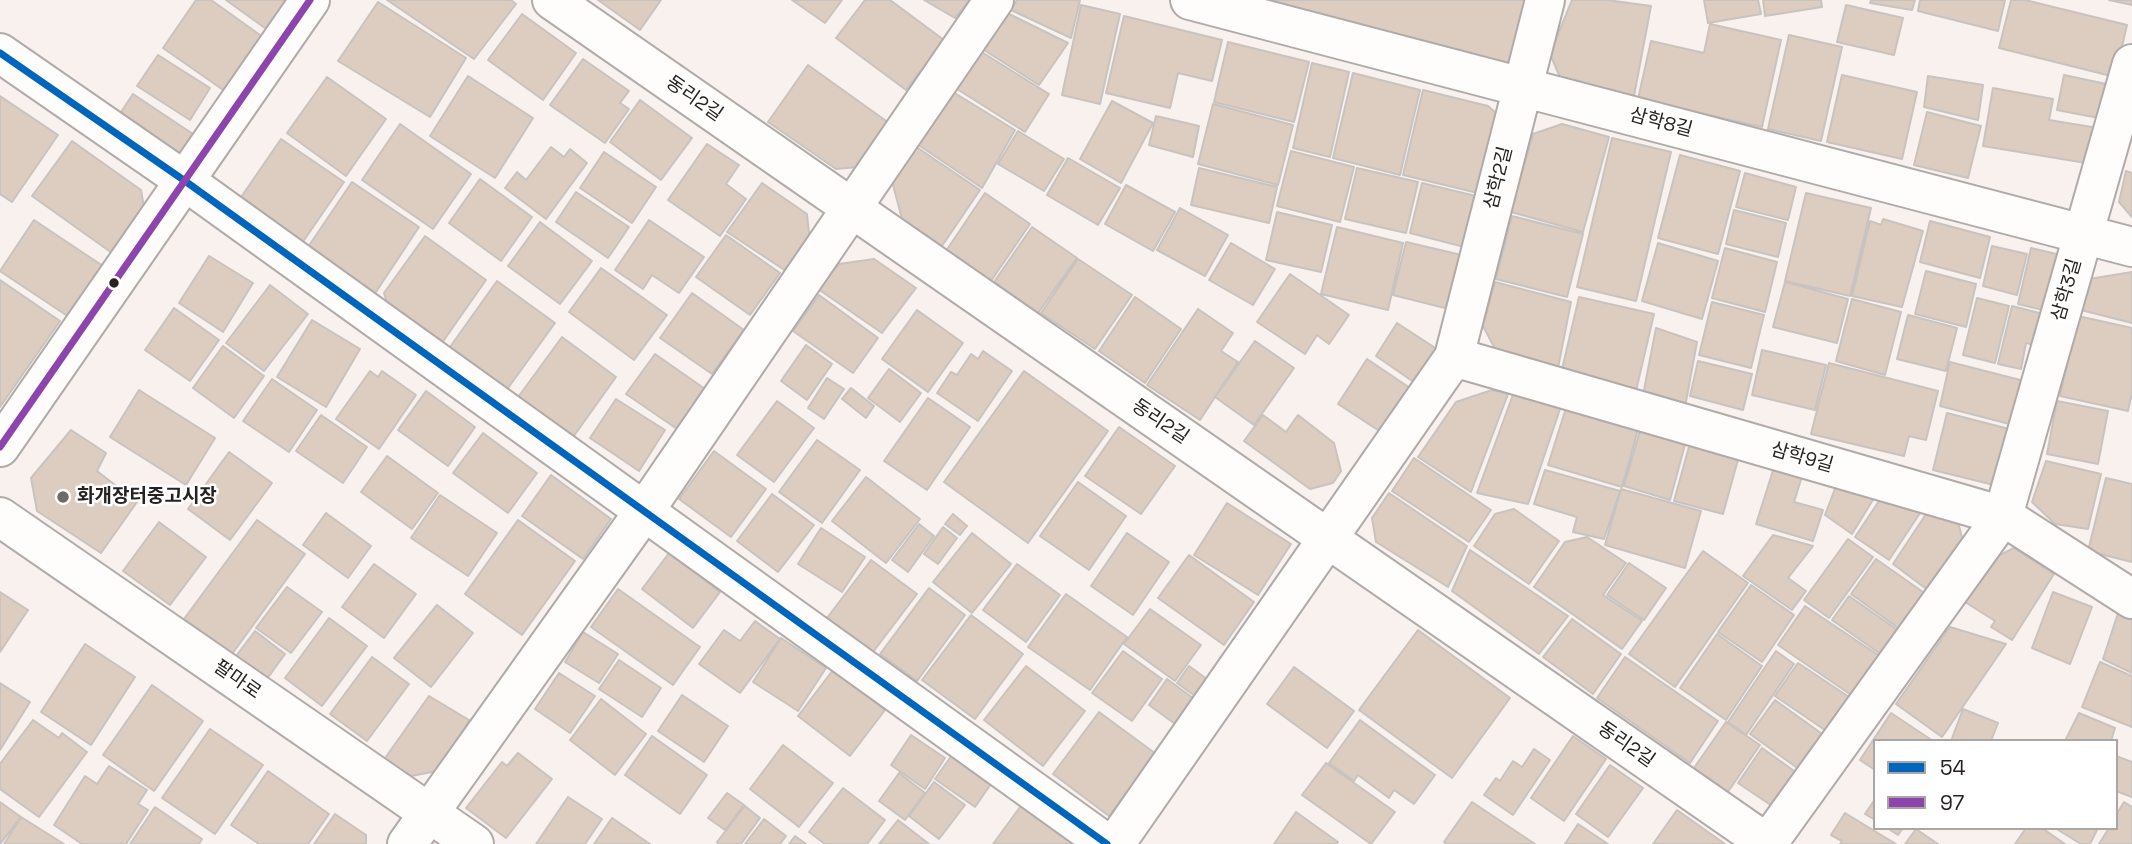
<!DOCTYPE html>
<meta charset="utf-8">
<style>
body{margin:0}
#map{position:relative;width:2132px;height:844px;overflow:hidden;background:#f8f1ee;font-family:"Space Grotesk",sans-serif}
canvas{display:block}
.legend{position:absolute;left:1873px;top:739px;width:245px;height:91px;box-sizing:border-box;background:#fff;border:2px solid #a9a7a6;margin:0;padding:9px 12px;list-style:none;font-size:21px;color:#272220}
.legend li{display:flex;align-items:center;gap:14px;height:35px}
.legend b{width:35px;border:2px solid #a9a7a6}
</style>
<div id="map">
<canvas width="2132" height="844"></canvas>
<ul class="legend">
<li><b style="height:9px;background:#0065bd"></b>54</li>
<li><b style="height:9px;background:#8e44ad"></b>97</li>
</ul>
</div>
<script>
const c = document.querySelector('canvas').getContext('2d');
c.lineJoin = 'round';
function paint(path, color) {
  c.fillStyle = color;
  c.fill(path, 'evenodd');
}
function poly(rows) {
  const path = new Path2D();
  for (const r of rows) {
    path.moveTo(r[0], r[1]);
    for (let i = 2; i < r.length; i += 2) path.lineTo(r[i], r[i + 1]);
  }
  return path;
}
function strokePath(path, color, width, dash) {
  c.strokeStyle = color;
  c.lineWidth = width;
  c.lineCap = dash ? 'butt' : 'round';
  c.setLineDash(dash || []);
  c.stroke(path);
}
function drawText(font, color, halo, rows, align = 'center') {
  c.font = font + ' "Space Grotesk","Noto Sans KR",sans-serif';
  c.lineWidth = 5;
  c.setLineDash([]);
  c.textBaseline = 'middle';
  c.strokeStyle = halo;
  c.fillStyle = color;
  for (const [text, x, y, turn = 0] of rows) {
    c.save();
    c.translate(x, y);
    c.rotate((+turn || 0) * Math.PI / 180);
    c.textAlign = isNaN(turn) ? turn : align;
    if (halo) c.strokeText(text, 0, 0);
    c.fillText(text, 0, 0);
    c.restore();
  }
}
const building = poly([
 [196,0,211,0,267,40,229,94,163,48,196,0],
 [226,0,291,0,269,31,226,0],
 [387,0,511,0,516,4,474,59,387,0],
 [598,0,661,0,640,30,598,0],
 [792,0,842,0,825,23,792,0],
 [865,0,890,0,944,40,906,90,836,38,865,0],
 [924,0,970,0,955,18,924,0],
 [1017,0,1080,0,1071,38,1011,10,1017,0],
 [1241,0,1529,0,1511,73,1241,0],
 [1572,0,1607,0,1651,6,1634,96,1562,82,1550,54,1572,0],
 [1704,0,1758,0,1761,14,1708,23,1704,0],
 [1763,0,1821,0,1822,7,1765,16,1763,0],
 [1871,0,1915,0,1912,10,1870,3,1871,0],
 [1920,0,2005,0,1998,31,1918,11,1920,0],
 [2011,0,2025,0,2127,25,2115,77,1999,48,2011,0],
 [2109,0,2132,0,2132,5,2109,0],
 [378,2,466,58,430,117,338,61,378,2],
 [1081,5,1120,14,1100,104,1062,95,1081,5],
 [1846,5,1903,18,1894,55,1837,42,1846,5],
 [1007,13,1068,43,1039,85,984,50,1007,13],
 [522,14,576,53,543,100,488,60,522,14],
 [1124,16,1222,40,1212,81,1178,73,1170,108,1106,93,1124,16],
 [1710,24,1781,40,1762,127,1638,99,1651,41,1704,53,1710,24],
 [1789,35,1842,47,1821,141,1768,129,1789,35],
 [1228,42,1309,62,1294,122,1214,102,1228,42],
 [980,51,1049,94,1025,132,957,89,980,51],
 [158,55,210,88,190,120,137,86,158,55],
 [583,59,629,91,620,103,629,109,605,143,550,105,583,59],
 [1312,63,1349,72,1330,157,1293,148,1312,63],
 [808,65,896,128,869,166,836,169,768,122,808,65],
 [1353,73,1420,90,1400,175,1333,158,1353,73],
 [1842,75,1917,92,1902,159,1827,142,1842,75],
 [2064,75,2111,85,2104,119,2057,110,2064,75],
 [468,76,533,118,495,178,430,136,468,76],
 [1928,76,1983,85,1978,120,1924,107,1928,76],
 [327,77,386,119,346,176,287,133,327,77],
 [1993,88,2053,99,2049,120,2104,129,2098,165,1983,146,1993,88],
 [1423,90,1488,106,1504,120,1486,195,1403,175,1423,90],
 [953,92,1015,130,982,188,917,144,953,92],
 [133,94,196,136,183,155,161,156,113,124,133,94],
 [0,96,58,135,12,202,0,194,0,96],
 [640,100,692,138,661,180,610,142,640,100],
 [1112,101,1153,123,1121,183,1080,159,1112,101],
 [1213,104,1293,125,1278,185,1198,164,1213,104],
 [1927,112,1981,126,1968,178,1914,165,1927,112],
 [1156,116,1199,126,1193,157,1149,145,1156,116],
 [400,124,471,174,433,229,362,180,400,124],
 [1562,124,1609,137,1583,232,1511,212,1533,134,1562,124],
 [1018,131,1064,159,1044,191,998,164,1018,131],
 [1612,138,1671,152,1636,301,1577,287,1612,138],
 [281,139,344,182,300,246,237,203,281,139],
 [72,141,141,190,146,219,119,258,32,196,72,141],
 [707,144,739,165,726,184,746,199,720,236,668,200,707,144],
 [915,146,980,190,942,246,902,219,892,181,915,146],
 [551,147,564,157,570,149,587,163,546,219,505,188,517,172,526,180,551,147],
 [1291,151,1354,167,1340,222,1277,206,1291,151],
 [604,152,656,187,632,223,580,188,604,152],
 [1680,155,1740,171,1718,254,1658,238,1680,155],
 [1068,158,1120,188,1098,225,1047,195,1068,158],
 [1199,168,1277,187,1269,223,1191,205,1199,168],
 [1357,168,1418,182,1406,233,1345,219,1357,168],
 [2126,171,2132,173,2132,217,2119,202,2126,171],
 [1745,173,1796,187,1788,220,1736,207,1745,173],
 [480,179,532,217,501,261,449,223,480,179],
 [352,182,419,227,372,298,304,253,352,182],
 [762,183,807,214,810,242,789,273,727,232,762,183],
 [1422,183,1484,198,1472,249,1410,233,1422,183],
 [1126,185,1175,212,1153,251,1105,224,1126,185],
 [576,192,629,227,608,258,556,222,576,192],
 [985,193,1030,224,991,281,946,251,985,193],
 [1806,193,1871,208,1850,296,1785,281,1806,193],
 [1180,208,1228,235,1205,276,1157,250,1180,208],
 [1734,210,1786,223,1778,257,1726,244,1734,210],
 [1277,212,1332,225,1321,272,1266,260,1277,212],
 [1512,216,1583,234,1567,297,1496,279,1512,216],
 [1883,219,1923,231,1902,307,1852,296,1870,221,1881,225,1883,219],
 [34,220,106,268,72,319,0,271,34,220],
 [649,220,704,257,679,293,652,275,643,289,615,270,649,220],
 [1930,221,1990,237,1980,278,1920,262,1930,221],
 [540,222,592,261,560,304,508,266,540,222],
 [1032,227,1077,258,1038,313,994,282,1032,227],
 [1337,227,1403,243,1388,310,1321,294,1337,227],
 [726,235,780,273,750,315,696,277,726,235],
 [425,236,486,280,437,350,394,325,384,293,425,236],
 [1406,242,1470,257,1457,311,1393,295,1406,242],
 [1231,243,1275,269,1253,305,1209,280,1231,243],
 [1658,243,1718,261,1702,319,1642,301,1658,243],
 [1992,246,2027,254,2017,295,1983,286,1992,246],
 [1725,248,1777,262,1765,312,1712,298,1725,248],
 [2031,248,2065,256,2051,312,2018,304,2031,248],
 [209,256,253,283,223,332,179,303,209,256],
 [874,259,916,288,882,333,818,289,839,264,874,259],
 [1078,259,1132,295,1095,349,1041,313,1078,259],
 [601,268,667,315,634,360,569,312,601,268],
 [1926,271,1976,284,1966,327,1915,314,1926,271],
 [2132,272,2132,323,2081,310,2089,279,2132,272],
 [1290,274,1349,315,1329,344,1317,335,1305,354,1257,322,1290,274],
 [0,280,60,321,0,407,0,280],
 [497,281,555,323,503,395,445,354,497,281],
 [1495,282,1571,302,1556,378,1502,362,1483,326,1495,282],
 [1785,282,1848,299,1837,343,1773,327,1785,282],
 [270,285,308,314,264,371,226,343,270,285],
 [692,293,744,330,712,374,660,338,692,293],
 [819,295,878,338,853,373,793,331,819,295],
 [1135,297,1181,329,1145,383,1099,351,1135,297],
 [1579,297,1654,314,1635,395,1560,378,1579,297],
 [1977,298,2009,306,1995,363,1963,355,1977,298],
 [1852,299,1901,312,1885,375,1836,361,1852,299],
 [1712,302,1764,315,1751,368,1699,355,1712,302],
 [2012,306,2051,316,2044,347,2026,343,2021,369,1998,364,2012,306],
 [174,308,219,340,190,381,145,350,174,308],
 [1198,309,1233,333,1221,351,1238,362,1200,420,1147,385,1198,309],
 [917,310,963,343,928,392,882,359,917,310],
 [1908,315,1957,328,1946,371,1897,359,1908,315],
 [2078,316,2132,328,2132,393,2128,411,2060,396,2078,316],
 [312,320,360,349,326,407,277,377,312,320],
 [1397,323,1443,353,1421,387,1376,356,1397,323],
 [1656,328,1697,342,1685,407,1643,395,1656,328],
 [562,337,616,377,571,440,516,400,562,337],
 [1255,341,1294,368,1254,425,1215,397,1255,341],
 [806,345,832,364,807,400,781,381,806,345],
 [223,346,264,376,234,418,193,388,223,346],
 [1762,350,1826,365,1815,410,1752,395,1762,350],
 [983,351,1012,371,978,421,937,393,951,372,957,375,971,354,978,359,983,351],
 [655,354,708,391,680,431,626,394,655,354],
 [1367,359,1416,392,1387,436,1338,404,1367,359],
 [1698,361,1752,374,1743,410,1690,396,1698,361],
 [1950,362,2028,382,2017,426,1940,406,1950,362],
 [1829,363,1938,391,1926,440,1909,436,1904,456,1811,434,1829,363],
 [889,369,921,393,900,422,868,398,889,369],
 [370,371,378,377,382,371,416,395,379,449,336,419,370,371],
 [1024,371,1108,431,1028,543,944,482,1024,371],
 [827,378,844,389,824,419,808,408,827,378],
 [272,379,317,410,289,452,243,421,272,379],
 [851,388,874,406,866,418,842,399,851,388],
 [139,390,215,438,186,485,110,437,139,390],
 [1492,390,1508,394,1471,492,1418,457,1456,402,1492,390],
 [426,391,475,427,448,466,398,430,426,391],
 [1514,392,1561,406,1528,504,1477,493,1514,392],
 [928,398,970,427,927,490,884,461,928,398],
 [616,399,665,430,639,471,590,438,616,399],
 [777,401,814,428,774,482,737,455,777,401],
 [2057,401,2108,411,2098,464,2047,454,2057,401],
 [1566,408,1638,429,1622,487,1548,465,1566,408],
 [1947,413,2017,431,1994,485,1933,470,1947,413],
 [321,415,367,447,343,483,296,451,321,415],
 [1263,415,1286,432,1298,415,1334,443,1341,471,1333,483,1310,489,1244,441,1263,415],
 [1119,427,1175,466,1141,514,1085,476,1119,427],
 [1641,427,1686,441,1670,500,1624,486,1641,427],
 [71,430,106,453,97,471,137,502,101,553,37,511,31,478,71,430],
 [483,433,537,473,508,513,453,473,483,433],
 [817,440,860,470,822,523,779,492,817,440],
 [1690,443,1739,456,1723,514,1674,501,1690,443],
 [714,451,766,489,731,537,679,499,714,451],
 [229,452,272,483,230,540,188,509,229,452],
 [387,456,438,493,412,529,361,492,387,456],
 [1414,458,1491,510,1469,542,1392,491,1414,458],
 [1776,461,1804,470,1794,502,1823,510,1813,541,1756,524,1776,461],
 [2046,461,2101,474,2088,529,2055,524,2032,502,2046,461],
 [1545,470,1620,491,1604,539,1573,532,1577,517,1534,504,1545,470],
 [551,475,611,519,583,559,522,516,551,475],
 [866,477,920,519,886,563,832,521,866,477],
 [1839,478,1879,490,1852,534,1825,515,1839,478],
 [2106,478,2132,484,2132,562,2088,551,2106,478],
 [1078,482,1126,516,1089,570,1040,536,1078,482],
 [1621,489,1701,511,1685,568,1605,545,1621,489],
 [1885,492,1924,507,1889,560,1855,537,1885,492],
 [1389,493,1467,546,1448,587,1376,542,1372,518,1389,493],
 [772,494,814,525,778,572,737,541,772,494],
 [440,495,497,533,468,576,411,538,440,495],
 [1227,503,1291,544,1258,595,1194,555,1227,503],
 [1930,508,1957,518,1965,549,1937,597,1893,564,1930,508],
 [1514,509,1559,541,1529,584,1474,546,1495,514,1514,509],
 [326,513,371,546,348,578,303,545,326,513],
 [953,514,967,526,960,535,945,524,953,514],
 [257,520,305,554,232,654,184,619,257,520],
 [518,520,575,561,522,635,465,594,518,520],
 [159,522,206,557,170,605,123,571,159,522],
 [919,524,934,536,908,572,892,560,919,524],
 [943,527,957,538,938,564,924,554,943,527],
 [821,528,865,557,842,592,798,564,821,528],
 [972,533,1011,564,972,613,933,582,972,533],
 [1127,533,1169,562,1133,615,1091,586,1127,533],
 [1773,535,1813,546,1788,578,1806,591,1792,610,1743,576,1773,535],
 [1587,537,1626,563,1603,595,1642,621,1622,649,1534,587,1565,542,1587,537],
 [1848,539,1873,557,1829,618,1804,600,1848,539],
 [2014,548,2054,574,2012,640,1991,627,1995,621,1965,602,1992,559,2014,548],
 [1470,550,1568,616,1539,654,1452,591,1470,550],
 [1703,551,1748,583,1675,687,1629,654,1703,551],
 [669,553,720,592,693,628,642,589,669,553],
 [1189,555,1254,602,1224,645,1158,598,1189,555],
 [1876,559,1933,599,1908,635,1851,594,1876,559],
 [871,560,917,594,873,652,827,618,871,560],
 [1629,563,1666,588,1644,620,1607,595,1629,563],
 [374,564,416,594,384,638,342,607,374,564],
 [1017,564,1060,595,1026,642,983,610,1017,564],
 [1751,585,1794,615,1762,662,1718,632,1751,585],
 [287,587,322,612,291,653,256,628,287,587],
 [929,588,965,615,917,681,880,654,929,588],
 [618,589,700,647,673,685,591,627,618,589],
 [0,592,28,610,0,652,0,592],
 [2053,592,2092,607,2070,664,2032,648,2053,592],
 [1066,594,1127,637,1090,690,1028,647,1066,594],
 [1849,596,1906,636,1889,660,1832,620,1849,596],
 [437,605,473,633,431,687,394,658,437,605],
 [1805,606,1887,661,1860,701,1778,645,1805,606],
 [2120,607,2132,614,2132,673,2103,659,2120,607],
 [1150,609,1201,645,1175,681,1124,644,1150,609],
 [971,615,1023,654,975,719,922,680,971,615],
 [329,618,367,646,322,706,285,678,329,618],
 [1572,619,1621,654,1593,694,1543,657,1572,619],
 [755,621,780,639,740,693,699,664,724,630,740,641,755,621],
 [1950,627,2006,644,1942,737,1896,704,1950,627],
 [1418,630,1510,698,1452,778,1359,710,1418,630],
 [255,631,285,654,267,679,236,656,255,631],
 [583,632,618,654,599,683,565,662,583,632],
 [1717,634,1762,666,1726,720,1680,688,1717,634],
 [781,638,826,668,798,711,753,682,781,638],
 [85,644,135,677,91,745,41,712,85,644],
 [1123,651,1162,679,1132,721,1092,693,1123,651],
 [1776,651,1794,664,1746,735,1728,722,1776,651],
 [372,657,409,684,367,741,330,714,372,657],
 [1625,657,1718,721,1690,763,1597,698,1625,657],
 [619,660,661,688,642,717,599,689,619,660],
 [2100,662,2132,676,2132,727,2082,707,2100,662],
 [1798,663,1858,703,1835,737,1775,696,1798,663],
 [1026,666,1085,711,1043,766,984,720,1026,666],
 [1189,666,1211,682,1199,699,1177,683,1189,666],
 [1294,667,1354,711,1327,748,1267,704,1294,667],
 [833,670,885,710,850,756,798,716,833,670],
 [559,673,595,696,570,733,535,709,559,673],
 [1167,679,1201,704,1182,729,1149,705,1167,679],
 [0,683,30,702,0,750,0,683],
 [152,685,203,721,154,791,103,755,152,685],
 [682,695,728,726,704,762,658,731,682,695],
 [429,696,469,720,443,770,411,776,383,761,429,696],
 [601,699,646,734,615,775,570,740,601,699],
 [1775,700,1832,741,1807,775,1750,734,1775,700],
 [1963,709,1998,723,1991,741,1951,741,1963,709],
 [1099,712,1156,754,1109,816,1053,774,1099,712],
 [1891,713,1933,741,1875,741,1875,770,1860,760,1891,713],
 [2079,713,2115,728,2111,741,2065,741,2079,713],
 [33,720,59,738,62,733,87,752,39,817,0,789,0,764,33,720],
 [1360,720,1435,775,1414,804,1394,790,1389,798,1358,775,1354,781,1329,763,1360,720],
 [1726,722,1760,745,1721,802,1687,778,1726,722],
 [210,729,263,765,215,834,162,798,210,729],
 [911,735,945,758,925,789,891,765,911,735],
 [652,736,707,775,680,814,625,775,652,736],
 [1573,736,1606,759,1564,821,1531,798,1573,736],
 [783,745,833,783,799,827,750,789,783,745],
 [1762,748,1804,778,1781,812,1738,783,1762,748],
 [1534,749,1550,760,1513,815,1484,795,1496,778,1500,781,1513,761,1522,767,1534,749],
 [518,753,552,779,506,838,466,808,502,762,507,766,518,753],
 [952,755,991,784,975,807,935,779,952,755],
 [2116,756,2132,762,2132,797,2116,791,2116,756],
 [1326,763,1395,812,1371,844,1302,795,1326,763],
 [1610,765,1643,788,1608,837,1576,814,1610,765],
 [109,766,147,790,138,804,148,810,126,844,82,844,54,825,85,776,97,784,109,766],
 [268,771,329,814,308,844,259,844,231,825,268,771],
 [899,773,925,793,905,820,879,801,899,773],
 [934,782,965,805,939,839,909,816,934,782],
 [843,788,885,820,867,844,825,844,809,832,843,788],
 [727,793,744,805,725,830,708,818,727,793],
 [568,797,602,819,585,844,536,844,568,797],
 [1875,799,1875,820,1865,814,1875,799],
 [0,802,21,817,0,844,0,802],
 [1472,802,1535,844,1447,844,1444,842,1472,802],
 [2124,802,2132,807,2132,844,2099,844,2109,828,2116,828,2116,815,2124,802],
 [1023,803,1078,844,993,844,1023,803],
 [745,806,760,818,741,844,719,844,717,842,745,806],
 [155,807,202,839,199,844,130,844,155,807],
 [1677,810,1725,844,1653,844,1677,810],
 [1296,812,1338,842,1336,844,1274,844,1296,812],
 [1845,813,1896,844,1840,844,1842,841,1831,835,1845,813],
 [335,814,366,835,366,844,314,844,335,814],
 [21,817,64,844,4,844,21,817],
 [612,818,650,844,594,844,612,818],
 [764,819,786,836,780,844,745,844,764,819],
 [898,820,929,844,879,844,898,820],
 [1578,824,1608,844,1565,844,1578,824],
 [1887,828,1903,828,1898,835,1887,828],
 [2026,828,2042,828,2065,844,2015,844,2026,828],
 [2055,828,2098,828,2090,844,2081,844,2055,828],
 [1916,829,1938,844,1905,844,1916,829],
 [795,836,806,844,789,844,795,836]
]);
const minor = poly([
 [552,0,1768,844],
 [1190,0,2132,247],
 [0,53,185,181,1107,844],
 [1454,357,2003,516,2132,599],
 [407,844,645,510,994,0],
 [1115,844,1454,357,1545,0],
 [1767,844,2003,516,2132,64]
]);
const tertiary = poly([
 [0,447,310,0],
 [0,517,474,844]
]);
const bus1 = poly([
 [0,53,185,181,1107,844]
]);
const bus2 = poly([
 [0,447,310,0]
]);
const markers = [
 [114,283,6,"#272220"],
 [63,497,7,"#706a68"]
];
const streetNames = [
 ["동리2길",694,99,35],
 ["삼학8길",1661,123,15],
 ["삼학2길",1499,178,-76],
 ["삼학3길",2067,290,-74],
 ["동리2길",1160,422,34],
 ["삼학9길",1802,458,16],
 ["팔마로",237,680,35],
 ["동리2길",1626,745,35]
];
const poiNames = [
 ["화개장터중고시장",77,497]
];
paint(building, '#dccdc0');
strokePath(building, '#c9c3c0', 2);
strokePath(minor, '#b0aba9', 42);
strokePath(tertiary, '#b0aba9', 42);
strokePath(minor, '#fefdfc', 38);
strokePath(tertiary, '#fefdfc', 38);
strokePath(bus1, '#0065bd', 7);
strokePath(bus2, '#8e44ad', 7);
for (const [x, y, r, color] of markers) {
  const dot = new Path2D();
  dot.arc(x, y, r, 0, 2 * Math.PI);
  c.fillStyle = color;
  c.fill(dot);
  strokePath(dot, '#fff', 2.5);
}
drawText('19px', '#272220', '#fff', streetNames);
drawText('bold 19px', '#272220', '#fff', poiNames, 'left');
</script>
